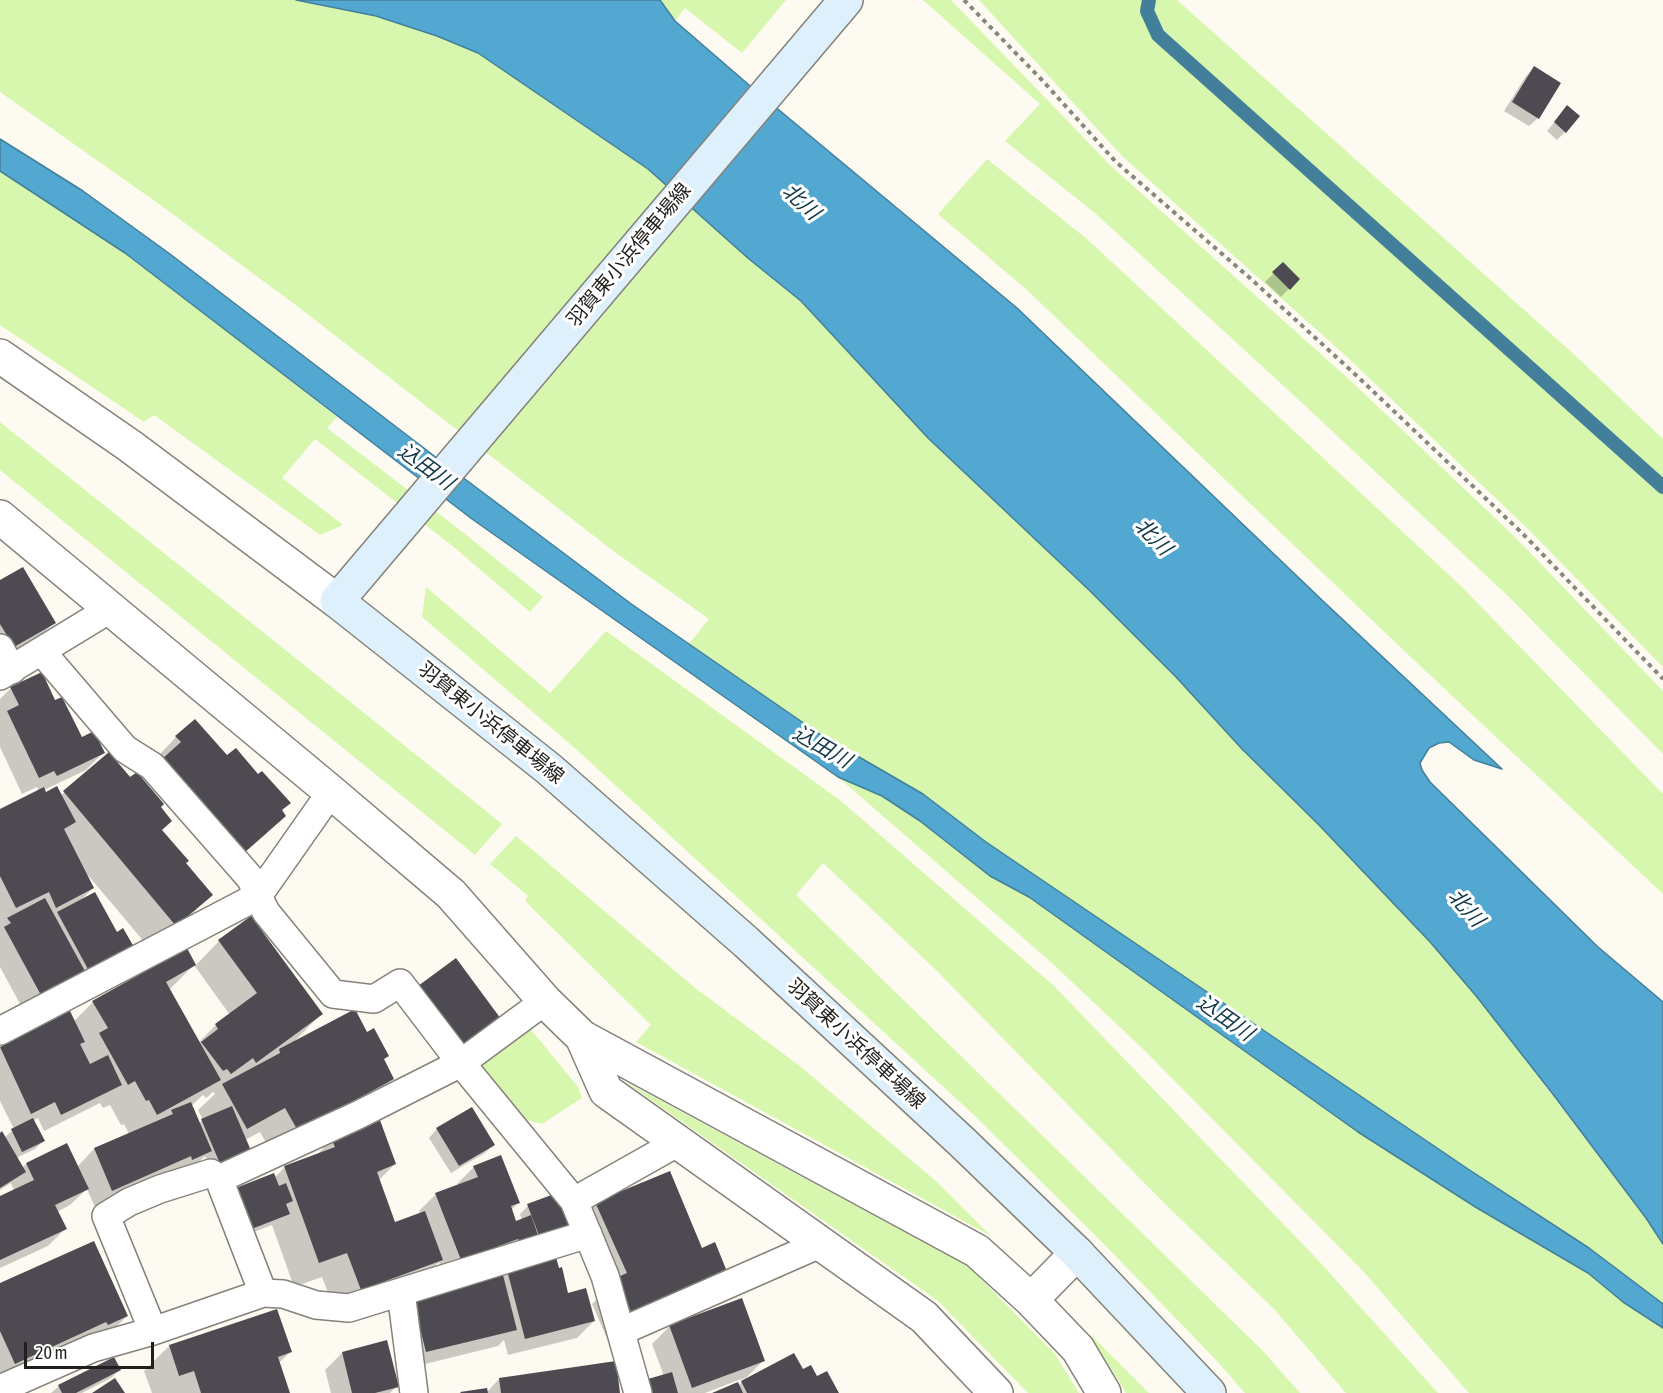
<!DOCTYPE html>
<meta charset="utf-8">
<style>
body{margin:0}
#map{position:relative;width:1663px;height:1393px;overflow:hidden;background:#fdfbf1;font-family:"Asap Condensed",sans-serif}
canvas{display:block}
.scale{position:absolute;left:24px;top:1342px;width:130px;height:27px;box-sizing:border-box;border:3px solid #201f1c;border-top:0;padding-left:8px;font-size:18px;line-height:21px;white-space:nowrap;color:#201f1c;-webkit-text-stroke:4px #fff;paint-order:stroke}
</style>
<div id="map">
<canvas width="1663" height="1393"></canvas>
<div class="scale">20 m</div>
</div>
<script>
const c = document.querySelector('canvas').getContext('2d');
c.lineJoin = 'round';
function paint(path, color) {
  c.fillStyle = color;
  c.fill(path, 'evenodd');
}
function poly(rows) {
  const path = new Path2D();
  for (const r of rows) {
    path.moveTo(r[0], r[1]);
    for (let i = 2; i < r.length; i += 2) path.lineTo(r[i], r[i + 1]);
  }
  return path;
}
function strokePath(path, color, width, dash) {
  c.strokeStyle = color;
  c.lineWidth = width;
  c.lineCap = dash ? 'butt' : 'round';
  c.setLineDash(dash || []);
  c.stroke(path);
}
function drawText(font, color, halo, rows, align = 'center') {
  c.font = font + ' "Asap Condensed","Noto Sans JP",sans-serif';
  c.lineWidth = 6;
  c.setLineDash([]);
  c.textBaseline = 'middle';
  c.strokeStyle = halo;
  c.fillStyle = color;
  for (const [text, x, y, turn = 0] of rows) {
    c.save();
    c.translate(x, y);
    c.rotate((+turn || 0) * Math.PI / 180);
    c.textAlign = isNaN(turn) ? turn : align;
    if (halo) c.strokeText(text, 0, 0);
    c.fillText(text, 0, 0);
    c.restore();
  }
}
const green = poly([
 [0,0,296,0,376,16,437,36,478,53,648,169,749,259,801,301,928,438,1089,590,1176,677,1242,749,1319,825,1431,943,1477,997,1646,1218,1663,1244,1663,1304,1589,1248,1468,1169,986,842,923,794,821,735,689,644,709,619,616,553,297,306,159,204,0,92],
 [660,0,786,0,742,53,685,8,675,21],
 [923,0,951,0,1111,166,1352,382,1517,539,1663,691,1663,754,1509,597,1300,401,1096,214,1005,141,1040,104],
 [979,0,1177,0,1578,358,1663,439,1663,667,1528,529,1346,356,1122,156],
 [987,159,1087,239,1460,585,1663,794,1663,894,1398,645,1027,290,938,214],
 [0,171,125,253,259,355,337,417,327,428,460,530,543,597,530,612,450,544,315,439,282,478,343,525,320,535,154,415,144,422,0,325],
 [0,422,363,712,502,824,475,855,0,470],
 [426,587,550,693,606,631,841,801,1054,986,1317,1259,1438,1393,1346,1393,1274,1309,1164,1203,936,970,823,863,796,895,1263,1351,1300,1393,1245,1393,1216,1360,1100,1240,975,1116,577,750,422,617],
 [838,777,882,796,920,821,990,876,1029,897,1358,1132,1477,1208,1588,1273,1623,1302,1663,1328,1663,1393,1469,1393,1362,1270,1142,1048,1053,964],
 [516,836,694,987,801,1067,937,1182,991,1236,636,1042,651,1025,525,901,528,896,490,864],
 [529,1027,578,1087,582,1098,542,1124,519,1118,483,1073,484,1058],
 [624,1081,969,1267,1055,1354,1079,1393,1028,1393,938,1301],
 [1089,1333,1149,1393,1126,1393]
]);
const water = poly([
 [296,0,660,0,675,21,749,85,1017,308,1324,602,1502,769,1474,760,1449,742,1439,743,1429,748,1420,763,1422,770,1430,782,1598,947,1663,1002,1663,1244,1646,1218,1552,1093,1477,997,1431,943,1319,825,1242,749,1176,677,1089,590,928,438,801,301,749,259,648,169,478,53,437,36,376,16,296,0],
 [0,139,83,191,170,254,433,455,630,603,689,644,821,735,923,794,986,842,1468,1169,1589,1248,1663,1304,1663,1328,1623,1302,1588,1273,1477,1208,1358,1132,1029,897,990,876,920,821,882,796,838,777,472,519,125,253,0,171,0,139]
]);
const shadow = poly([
 [1534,68,1538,118,1529,126,1504,111,1526,76],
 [1567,107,1565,132,1557,140,1547,131],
 [1283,264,1298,279,1281,297,1265,282],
 [0,582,54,623,37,639,0,661],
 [11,688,54,702,81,739,103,753,86,770,44,790,45,794,60,796,109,754,159,807,161,830,184,864,211,895,186,920,151,950,87,874,93,888,81,900,132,947,25,1013,0,967,0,811,39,791,37,787,22,794,0,747,0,699],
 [176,737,227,758,258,777,280,811,267,833,227,868,165,759,160,754],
 [251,918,321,1014,292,1044,354,1011,366,1034,373,1030,387,1055,382,1060,392,1079,368,1104,273,1155,260,1132,245,1140,251,1152,243,1161,213,1173,205,1156,193,1167,175,1176,174,1172,95,1207,87,1189,70,1205,57,1212,65,1229,48,1246,0,1268,0,1197,14,1191,11,1183,0,1190,0,1135,2,1133,4,1138,14,1129,0,1101,0,1048,69,1014,73,1022,93,1002,186,950,195,966,219,941],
 [194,965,230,1015,216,1025,198,1043,169,990],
 [213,1092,215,1094,198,1110,203,1120,199,1123,191,1106,203,1095,206,1098],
 [100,1103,103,1108,110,1105,121,1125,124,1124,129,1134,94,1149,77,1167,66,1145,26,1164,22,1168,16,1158,35,1149,43,1141,33,1121,38,1118,44,1131],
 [437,1129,493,1145,485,1153,451,1173,429,1138],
 [332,1139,395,1164,378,1181,394,1224,420,1215,419,1211,436,1194,458,1186,457,1184,474,1167,518,1203,511,1210,515,1223,522,1220,520,1214,528,1206,568,1226,444,1276,439,1262,417,1285,336,1314,322,1277,294,1287,272,1225,241,1237,274,1178,285,1167,316,1156],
 [596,1203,701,1298,607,1338,592,1304,601,1295,571,1228],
 [558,1270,567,1294,594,1321,577,1338,508,1355,504,1340,498,1346,409,1368,396,1316,502,1277,508,1271],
 [0,1285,127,1316,102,1341,0,1383],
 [741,1300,763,1361,744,1380,802,1371,816,1378,837,1393,716,1393,737,1384,736,1381,705,1393,636,1393,664,1376,652,1344,669,1327],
 [746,1378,738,1386,736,1381],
 [169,1346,290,1352,279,1363,289,1393,152,1393,144,1371],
 [342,1353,397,1386,390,1393,331,1393,325,1370],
 [119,1370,111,1378,82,1393,51,1393,59,1386],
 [499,1379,619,1393,462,1393,486,1393]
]);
const stream = poly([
 [1149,0,1147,11,1158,35,1663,487]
]);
const building = poly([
 [1534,66,1561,83,1539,119,1512,102],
 [1567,105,1580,116,1566,133,1554,122],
 [1283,262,1300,279,1290,290,1272,272],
 [23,567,56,623,14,647,0,624,0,580],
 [42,672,55,700,62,697,82,737,94,731,105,753,57,776,54,771,39,778,7,711,19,705,10,687],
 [195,719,227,755,236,748,258,774,262,771,291,803,282,810,286,816,245,852,162,759,181,742,175,736],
 [109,752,130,777,137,772,164,804,161,807,172,821,162,830,189,861,186,863,213,895,176,926,63,791],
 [57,786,76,822,64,829,94,888,56,908,49,892,16,908,0,876,0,809,44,787,46,792],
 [95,892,117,932,123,928,134,947,89,971,57,912],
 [45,898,86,973,42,997,4,927,11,923,7,918],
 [251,916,323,1014,256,1063,253,1058,231,1074,227,1069,223,1071,201,1042,218,1029,215,1024,257,993,218,940],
 [187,948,196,965,166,982,221,1080,157,1115,149,1100,146,1101,135,1081,128,1085,99,1033,108,1028,92,1001],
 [456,958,501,1019,463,1046,418,986],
 [355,1009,367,1032,374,1028,389,1056,384,1059,394,1079,298,1131,285,1108,247,1129,222,1084,280,1053,279,1049],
 [70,1011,85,1042,80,1044,90,1064,108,1055,122,1085,61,1115,55,1102,31,1114,0,1047],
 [191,1102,212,1151,192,1160,191,1156,112,1191,94,1148,173,1114,171,1110],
 [232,1106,252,1153,221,1166,201,1119],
 [472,1107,495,1145,459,1166,436,1128],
 [33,1118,45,1141,22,1152,11,1129],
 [380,1120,396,1164,377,1172,395,1222,425,1211,443,1260,361,1290,347,1253,319,1263,284,1166,335,1147,331,1138],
 [2,1131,26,1172,0,1188,0,1133],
 [67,1143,89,1189,55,1205,67,1229,0,1260,0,1196,34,1180,26,1163],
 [501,1155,520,1203,511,1206,516,1221,531,1215,539,1238,521,1245,518,1239,461,1260,435,1193,478,1177,473,1166],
 [670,1171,702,1248,715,1242,728,1274,632,1314,616,1278,627,1273,595,1202],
 [274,1173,279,1186,286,1183,293,1201,286,1204,290,1214,249,1230,233,1189],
 [557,1193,570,1227,540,1238,527,1204],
 [94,1241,128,1316,108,1325,106,1322,15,1364,0,1331,0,1283],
 [556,1257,559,1268,562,1267,568,1293,586,1288,595,1321,525,1339,507,1270],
 [503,1275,517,1330,426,1352,412,1297],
 [742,1298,765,1361,692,1388,669,1325],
 [277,1309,292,1352,278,1357,290,1393,201,1393,194,1371,179,1376,169,1345],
 [387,1340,399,1387,375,1393,352,1393,342,1352],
 [794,1353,803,1369,811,1365,817,1376,827,1371,839,1393,747,1393,741,1381],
 [114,1357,121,1370,76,1393,62,1393,58,1385],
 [616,1361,620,1393,501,1393,499,1378],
 [672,1372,678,1393,652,1393,648,1379],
 [115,1378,125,1393,92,1393],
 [738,1382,743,1393,712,1393],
 [487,1388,488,1393,461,1393,460,1392]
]);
const path = poly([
 [964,0,1042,80,1116,162,1251,279,1357,376,1522,533,1663,679]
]);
const lane = poly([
 [0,648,12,670],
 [0,676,110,609],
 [331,792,258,896,266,912,333,994,374,999,400,983,461,1063,574,1201,605,1276,638,1393],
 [0,1031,258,896,251,879,152,766,125,749,42,652],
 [219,1179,263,1293],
 [574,1201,677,1143],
 [401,1292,414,1393],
 [153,1331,106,1216,129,1202,160,1189,211,1173,219,1179,358,1115,461,1063,545,1001],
 [622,1331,820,1244],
 [0,1389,93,1348,153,1331,263,1293,283,1294,316,1305,349,1308,588,1234]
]);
const street = poly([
 [0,356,130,446,337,601],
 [0,517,331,792,451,894,545,1001,582,1037,606,1091,924,1317,996,1393],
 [582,1037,977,1251,1031,1300,1077,1253],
 [1031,1300,1078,1349,1104,1393]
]);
const secondary = poly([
 [846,0,337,601,549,769,746,942,962,1142,1077,1253,1209,1393]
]);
const streetNames = [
 ["羽賀東小浜停車場線",629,255,-50],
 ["羽賀東小浜停車場線",491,723,39],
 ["羽賀東小浜停車場線",856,1044,43]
];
const waterNames = [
 ["北川",801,202,42],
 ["込田川",426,467,36],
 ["北川",1153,537,45],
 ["込田川",822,747,30],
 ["北川",1466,908,48],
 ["込田川",1225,1018,35]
];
paint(green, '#d7f7af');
paint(water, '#52a8d0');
strokePath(water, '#437f9a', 1.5);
paint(shadow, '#0003');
strokePath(stream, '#437f9a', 14);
paint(building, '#4e4a51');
strokePath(lane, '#84827a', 30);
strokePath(street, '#84827a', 36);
strokePath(secondary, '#84827a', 36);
strokePath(path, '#87867f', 4, [4.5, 4.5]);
strokePath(lane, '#fff', 27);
strokePath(street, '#fff', 33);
strokePath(secondary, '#def0fb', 33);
drawText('20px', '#201f1c', '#fff', streetNames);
drawText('italic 21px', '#123849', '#fff', waterNames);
</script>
